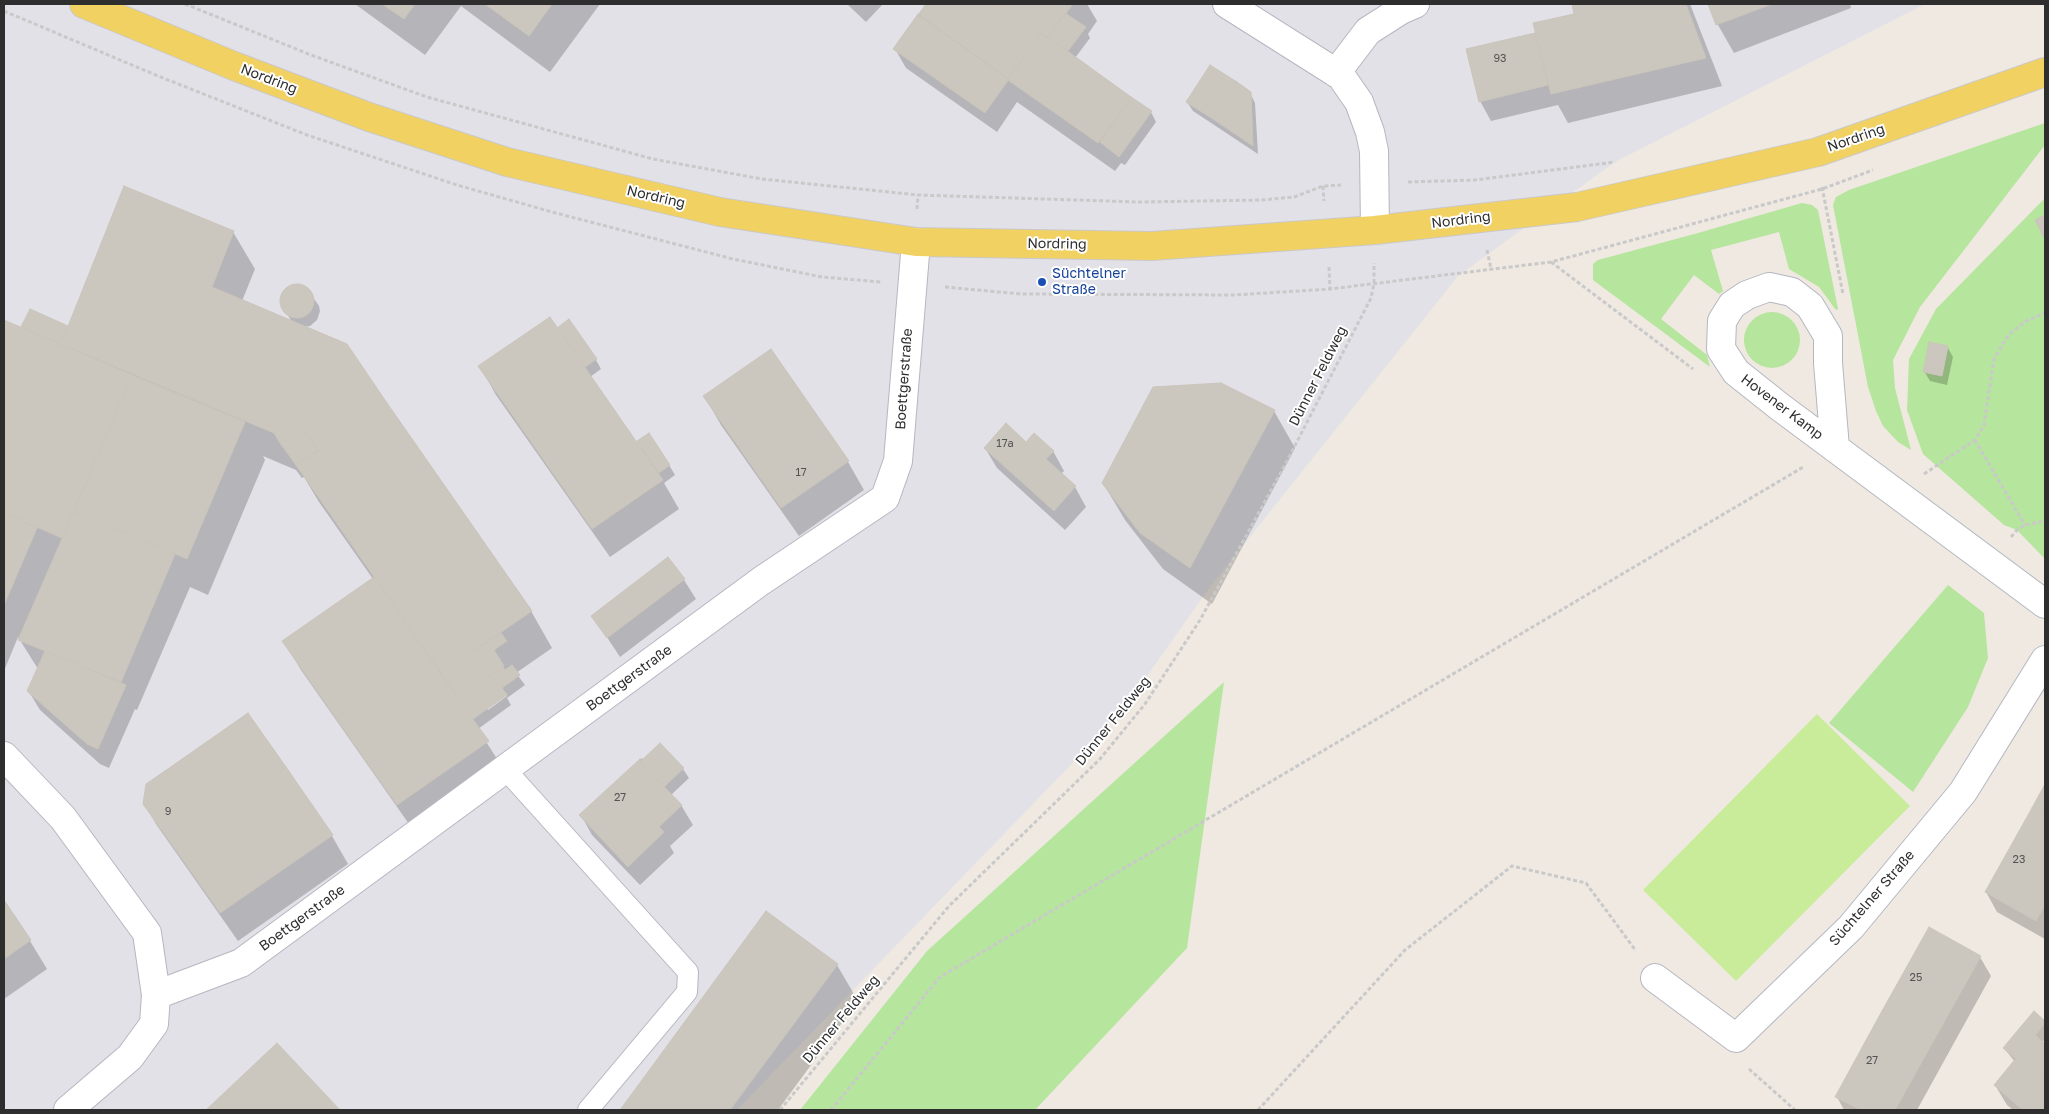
<!DOCTYPE html>
<meta charset="utf-8">
<style>
body{margin:0}
#map{position:relative;width:2049px;height:1114px;overflow:hidden;background:#efe9e1;font-family:"Golos Text",sans-serif}
canvas{display:block}
.frame{position:absolute;inset:0;border:5px solid #2e2e2e;pointer-events:none}
</style>
<div id="map">
<canvas width="2049" height="1114"></canvas>
<div class="frame"></div>
</div>
<script>
const c = document.querySelector('canvas').getContext('2d');
c.lineJoin = 'round';
function paint(path, color) {
  c.fillStyle = color;
  c.fill(path, 'evenodd');
}
function poly(rows) {
  const path = new Path2D();
  for (const r of rows) {
    if (r.length === 3) {
      path.moveTo(r[0] + r[2], r[1]);
      path.arc(r[0], r[1], r[2], 0, 2 * Math.PI);
      continue;
    }
    path.moveTo(r[0], r[1]);
    for (let i = 2; i < r.length; i += 2) path.lineTo(r[i], r[i + 1]);
  }
  return path;
}
function strokePath(path, color, width, dash) {
  c.strokeStyle = color;
  c.lineWidth = width;
  c.lineCap = dash ? 'butt' : 'round';
  c.setLineDash(dash || []);
  c.stroke(path);
}
function drawText(font, color, halo, rows, align = 'center') {
  c.font = font + ' "Golos Text",sans-serif';
  c.lineWidth = 4;
  c.setLineDash([]);
  c.textBaseline = 'middle';
  c.strokeStyle = halo;
  c.fillStyle = color;
  for (const [text, x, y, turn = 0] of rows) {
    c.save();
    c.translate(x, y);
    c.rotate((+turn || 0) * Math.PI / 180);
    c.textAlign = isNaN(turn) ? turn : align;
    if (halo) c.strokeText(text, 0, 0);
    c.fillText(text, 0, 0);
    c.restore();
  }
}
const industrial = poly([
 [4,4,1925,4,1615,162,1458,276,1210,587,1120,714,737,1110,4,1110]
]);
const green = poly([
 [2045,123,2045,145,1920,307,1893,360,1895,388,1911,450,1898,442,1883,426,1876,411,1868,387,1833,205,1836,197,1849,190],
 [2045,198,2045,559,2017,530,2004,525,1923,454,1907,410,1909,359,1936,309],
 [1802,203,1812,205,1818,210,1838,309,1836,310,1819,287,1789,269,1779,232,1711,250,1723,291,1719,294,1694,275,1661,319,1707,355,1710,367,1593,280,1593,264,1598,260,1698,233],
 [1772,340,28],
 [1948,585,1984,613,1988,658,1968,707,1913,792,1829,723],
 [1224,682,1187,948,1035,1110,800,1110,927,951]
]);
const pitch = poly([
 [1817,714,1910,806,1736,981,1643,890]
]);
const shadow = poly([
 [355,4,600,4,550,72,461,6,425,55],
 [847,4,883,4,866,22],
 [927,4,1087,4,1097,21,1088,34,1090,38,1075,58,1151,112,1156,122,1125,165,1121,163,1115,171,1017,102,997,132,906,68,895,49],
 [1573,4,1690,4,1722,86,1568,123,1558,105,1491,121,1480,101,1535,34,1538,40,1575,15],
 [1709,4,1850,4,1851,8,1734,53,1718,25],
 [1250,93,1255,103,1258,154,1193,111,1187,102],
 [233,232,255,269,242,301,292,322,283,307,282,296,286,289,292,286,297,284,306,287,319,306,320,311,317,320,310,326,304,327,346,345,531,611,552,648,516,673,525,685,507,698,511,705,478,729,499,762,409,824,301,670,284,641,373,579,319,502,304,477,302,478,296,470,263,456,265,460,208,595,190,587,137,710,135,709,109,768,100,764,40,710,28,690,38,669,18,637,4,671,4,321,24,330,23,327,30,310,69,328],
 [507,693,507,696,488,710,487,708],
 [560,335,596,360,601,369,590,377,640,449,642,448,669,465,675,475,664,483,679,509,610,557,496,395,480,366],
 [1948,348,1953,357,1947,385,1930,381,1924,371],
 [705,397,848,462,864,490,799,536,721,425],
 [1274,411,1295,448,1212,604,1163,569,1125,520,1103,483],
 [1026,443,1053,451,1064,471,1061,474,1075,487,1086,507,1065,530,997,468,985,448],
 [668,559,684,580,696,599,620,657,593,616],
 [247,715,332,836,348,864,238,941,156,824,145,804],
 [660,744,683,769,689,778,671,795,681,805,693,825,670,846,674,853,640,885,592,835,581,815,642,758,643,760],
 [2045,786,2045,939,1997,912,1986,892],
 [4,903,30,941,47,969,4,999],
 [766,913,837,965,858,1001,778,1110,621,1110],
 [1980,957,1991,976,1917,1110,1844,1110,1837,1097],
 [2034,1013,2045,1022,2045,1039,2042,1043,2045,1046,2045,1110,2013,1110,2007,1105,1995,1085,2015,1062,2004,1048],
 [277,1045,338,1110,208,1110]
]);
const building = poly([
 [382,4,415,4,404,19,382,4],
 [485,4,552,4,529,36,485,4],
 [926,4,998,4,1040,33,1008,79,918,15,926,4],
 [998,4,1073,4,1047,38,998,4],
 [1572,4,1686,4,1706,58,1551,94,1533,23,1574,14,1572,4],
 [1708,4,1772,4,1716,25,1708,4],
 [1065,13,1086,27,1068,51,1048,37,1065,13],
 [918,14,1009,79,985,113,893,49,918,14],
 [1040,33,1048,37,1131,97,1098,143,1008,80,1040,33],
 [1535,33,1548,85,1479,102,1466,49,1535,33],
 [1210,65,1237,82,1213,119,1186,102,1210,65],
 [1237,82,1251,92,1253,146,1213,119,1237,82],
 [1131,97,1152,111,1119,157,1100,142,1131,97],
 [124,186,234,231,212,287,347,344,387,403,318,450,303,427,280,443,274,433,61,344,124,186],
 [2045,215,2045,238,2044,238,2035,220,2045,215],
 [297,301,17],
 [30,309,68,326,61,344,21,327,30,309],
 [550,317,663,480,592,529,478,366,550,317],
 [569,319,597,359,585,367,557,328,569,319],
 [4,320,132,375,62,538,4,513,4,320],
 [1929,342,1948,346,1942,376,1923,372,1929,342],
 [771,349,849,461,781,508,703,396,771,349],
 [132,375,245,422,187,559,74,511,132,375],
 [1221,383,1275,410,1190,568,1140,533,1102,483,1153,387,1221,383],
 [387,403,532,611,441,673,296,465,387,403],
 [1006,423,1026,442,1034,433,1054,451,1046,459,1076,486,1054,511,984,448,1006,423],
 [303,427,318,451,296,465,280,443,303,427],
 [649,433,670,465,659,473,637,441,649,433],
 [74,511,175,554,121,682,18,640,74,511],
 [4,513,37,528,4,605,4,513],
 [668,557,685,579,607,638,591,616,668,557],
 [374,577,466,710,375,774,282,641,374,577],
 [501,633,507,641,494,650,504,666,479,684,487,696,466,710,441,673,501,633],
 [45,651,126,685,98,749,87,744,27,691,45,651],
 [512,665,520,675,502,688,507,695,473,719,466,710,487,696,479,684,503,667,505,670,512,665],
 [466,710,489,741,397,805,375,774,466,710],
 [248,713,286,767,203,825,165,771,248,713],
 [660,743,684,768,664,787,640,762,660,743],
 [640,759,640,762,682,805,659,827,664,832,628,867,579,815,640,759],
 [286,767,333,835,220,913,173,846,286,767],
 [165,771,203,825,173,846,143,804,146,784,165,771],
 [2045,784,2045,816,2032,808,2045,784],
 [2032,808,2045,816,2045,905,2036,921,1985,892,2032,808],
 [4,900,31,940,4,959,4,900],
 [766,911,838,964,730,1110,620,1110,766,911],
 [1929,927,1981,956,1934,1040,1882,1011,1929,927],
 [1882,1011,1934,1040,1895,1110,1861,1110,1835,1097,1882,1011],
 [2034,1011,2045,1021,2045,1023,2016,1059,2003,1048,2034,1011],
 [2035,1035,2045,1044,2045,1070,2017,1105,1994,1085,2035,1035],
 [277,1043,340,1110,206,1110,277,1043],
 [2045,1070,2045,1110,2024,1110,2017,1105,2045,1070]
]);
const path = poly([
 [185,4,311,55,427,97,653,159,762,179,918,195,1139,202,1262,200,1294,197,1323,186,1341,185],
 [4,11,158,76,307,135,457,185,552,212,733,259,822,277,881,282],
 [1408,182,1475,180,1615,162],
 [1323,186,1324,201],
 [1822,187,1843,294],
 [917,209,918,195],
 [1487,250,1491,269],
 [1551,262,1693,369],
 [1329,267,1330,289],
 [945,287,1021,294,1234,295,1330,289,1551,262,1822,189,1873,170],
 [1975,440,2025,525],
 [1924,474,1975,440,1984,425,1994,359,2009,334,2026,321,2045,313],
 [2011,537,2017,530,2025,525,2045,521],
 [1749,1069,1795,1110],
 [780,1110,949,906,1100,759,1145,704,1200,620,1287,461,1371,298,1374,283,1374,263],
 [831,1110,940,977,1805,466],
 [1258,1110,1405,950,1512,866,1586,883,1636,951]
]);
const service = poly([
 [505,769,688,972,687,992,588,1110]
]);
const minor = poly([
 [1227,4,1341,76,1359,102,1370,132,1374,151,1375,230],
 [1336,73,1368,31,1401,10,1415,4],
 [1835,448,1828,363,1828,336,1810,306,1792,292,1769,287,1747,295,1732,305,1722,321,1721,349,1736,372,1780,407,2045,604],
 [4,756,63,818,147,933,156,995,154,1024,130,1057,68,1110],
 [1655,978,1736,1038,1851,927,1963,792,2045,660],
 [156,995,241,963,761,581,885,498,898,461,916,242]
]);
const primary = poly([
 [84,4,234,66,369,117,507,162,720,212,916,242,1152,246,1375,230,1577,207,1818,152,2045,72]
]);
const markers = [
 [1042,282,5,"#1a4fb4"]
];
const numberNames = [
 ["93",1500,59],
 ["17a",1005,444],
 ["17",801,473],
 ["27",620,798],
 ["9",168,812],
 ["23",2019,860],
 ["25",1916,978],
 ["27",1872,1061]
];
const streetNames = [
 ["Nordring",269,79,21],
 ["Nordring",1856,138,-19],
 ["Nordring",656,197,13],
 ["Nordring",1461,220,-7],
 ["Nordring",1057,244,1],
 ["Dünner Feldweg",1318,376,-63],
 ["Boettgerstraße",904,379,-86],
 ["Hovener Kamp",1782,407,37],
 ["Boettgerstraße",629,678,-36],
 ["Dünner Feldweg",1113,721,-51],
 ["Süchtelner Straße",1872,898,-49],
 ["Boettgerstraße",302,918,-36],
 ["Dünner Feldweg",841,1019,-50]
];
const transitNames = [
 ["Süchtelner",1052,274],
 ["Straße",1052,290]
];
paint(industrial, '#e3e1e8');
paint(green, '#b6e59e');
paint(pitch, '#c9ec9a');
paint(shadow, '#0003');
paint(building, '#cbc7bf');
strokePath(building, '#cbc5ba', 1);
strokePath(service, '#b4b7c1', 22);
strokePath(minor, '#b4b7c1', 30);
strokePath(primary, '#c9c9c9', 30);
strokePath(path, '#c9c9c9', 3, [4, 2.5]);
strokePath(service, '#fff', 20);
strokePath(minor, '#fff', 28);
strokePath(primary, '#f2d163', 28);
for (const [x, y, r, color] of markers) {
  const dot = new Path2D();
  dot.arc(x, y, r, 0, 2 * Math.PI);
  c.fillStyle = color;
  c.fill(dot);
  strokePath(dot, '#fff', 2);
}
drawText('11px', '#555452', null, numberNames);
drawText('14px', '#2e2e2e', '#fff', streetNames);
drawText('14px', '#164399', '#fff', transitNames, 'left');
</script>
